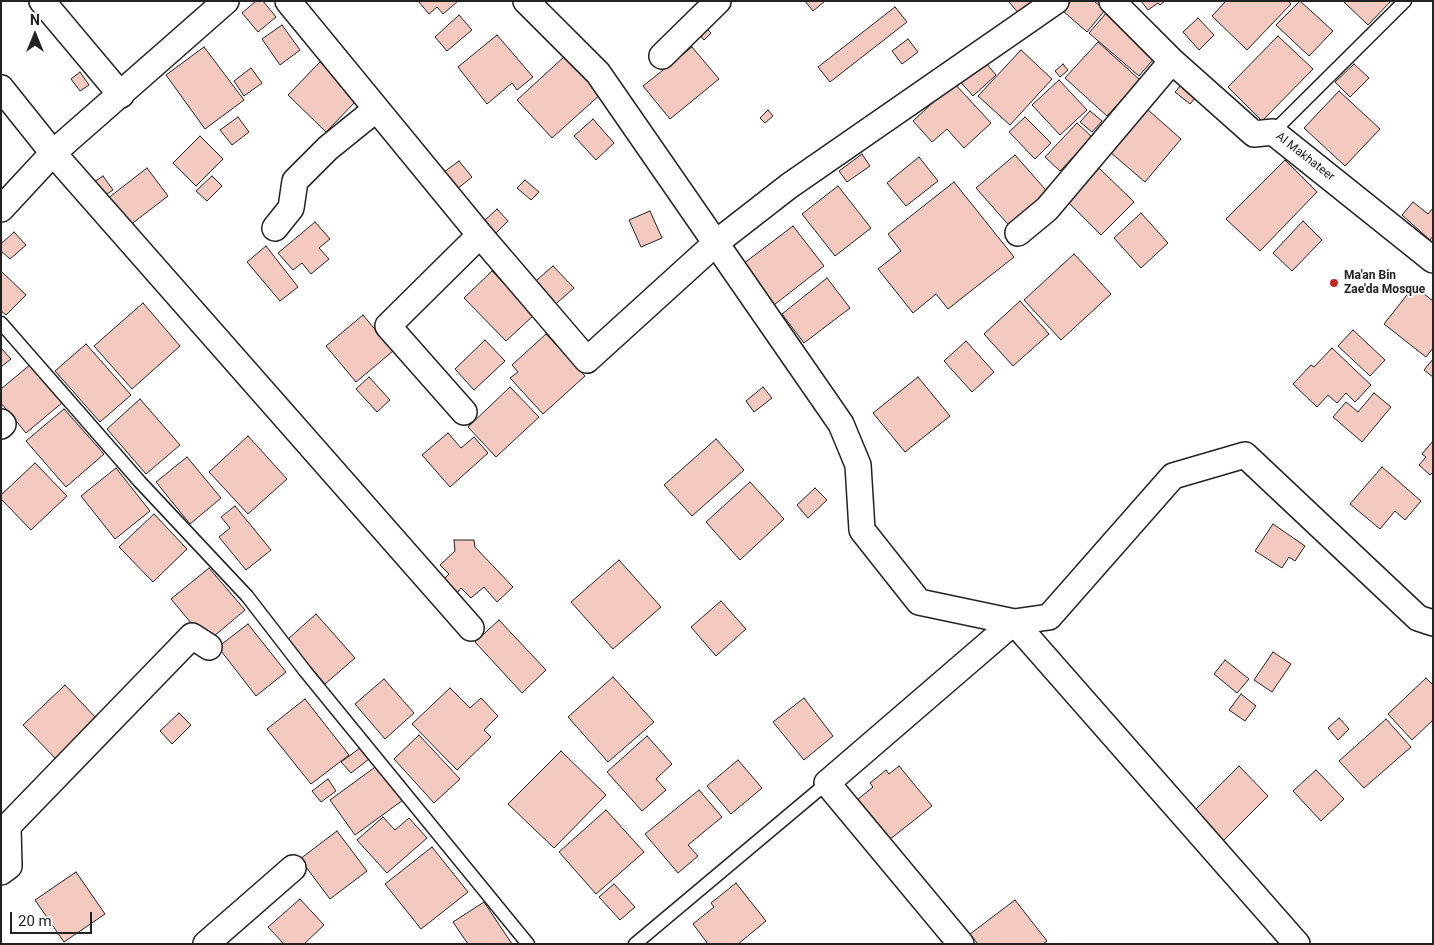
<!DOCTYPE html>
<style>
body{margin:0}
#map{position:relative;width:1434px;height:945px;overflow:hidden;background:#fff;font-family:Roboto,sans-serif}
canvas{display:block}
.frame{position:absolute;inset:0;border:2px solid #222;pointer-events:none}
.north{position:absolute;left:10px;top:10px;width:50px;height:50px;-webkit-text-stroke:4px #fff;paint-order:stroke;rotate:0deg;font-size:14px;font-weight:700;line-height:20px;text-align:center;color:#222}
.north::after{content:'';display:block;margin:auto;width:18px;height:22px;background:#222;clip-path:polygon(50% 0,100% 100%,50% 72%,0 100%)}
.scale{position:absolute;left:10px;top:912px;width:82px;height:22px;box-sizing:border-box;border:2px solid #222;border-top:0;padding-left:6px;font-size:15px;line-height:18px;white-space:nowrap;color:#222;-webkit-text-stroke:4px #fff;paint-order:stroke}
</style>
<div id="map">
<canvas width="1434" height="945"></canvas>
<div class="frame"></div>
<div class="north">N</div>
<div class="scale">20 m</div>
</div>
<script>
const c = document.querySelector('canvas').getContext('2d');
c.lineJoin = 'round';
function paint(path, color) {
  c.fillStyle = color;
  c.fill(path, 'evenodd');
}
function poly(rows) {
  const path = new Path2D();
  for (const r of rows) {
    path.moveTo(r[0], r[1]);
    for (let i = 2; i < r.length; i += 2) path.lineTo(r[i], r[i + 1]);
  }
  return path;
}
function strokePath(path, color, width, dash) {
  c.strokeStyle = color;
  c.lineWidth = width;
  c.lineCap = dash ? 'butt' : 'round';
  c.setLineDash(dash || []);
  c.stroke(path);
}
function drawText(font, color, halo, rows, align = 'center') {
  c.font = font + ' Roboto,sans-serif';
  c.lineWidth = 4;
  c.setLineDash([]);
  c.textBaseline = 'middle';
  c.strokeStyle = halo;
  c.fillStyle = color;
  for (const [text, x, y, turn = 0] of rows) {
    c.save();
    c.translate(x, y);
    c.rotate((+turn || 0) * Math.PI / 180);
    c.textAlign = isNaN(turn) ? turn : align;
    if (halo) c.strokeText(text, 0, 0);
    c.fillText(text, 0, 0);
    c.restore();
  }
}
const building = poly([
 [256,1,263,1,276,17,258,32,242,13,256,1],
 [418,1,458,1,443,14,437,7,429,14,418,1],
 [805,1,825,1,813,11,805,1],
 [1008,1,1040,1,1022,17,1008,1],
 [1071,1,1094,1,1105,10,1087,32,1063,11,1071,1],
 [1141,1,1165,1,1160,5,1158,3,1148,10,1141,1],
 [1226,1,1288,1,1291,4,1247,50,1212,16,1226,1],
 [1300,1,1333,31,1309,56,1276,25,1300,1],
 [1343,1,1391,1,1368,25,1343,1],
 [895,7,907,22,830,82,818,67,895,7],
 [1108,11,1158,54,1139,76,1089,33,1108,11],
 [459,15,472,30,447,51,435,37,459,15],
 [1198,18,1214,35,1199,50,1183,32,1198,18],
 [702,24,711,33,704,40,695,30,702,24],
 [282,25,300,50,280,65,262,39,282,25],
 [497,35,533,77,517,90,512,83,487,104,458,67,497,35],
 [1278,36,1313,69,1262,121,1228,87,1278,36],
 [908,39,918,52,902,64,892,51,908,39],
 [1098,42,1140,80,1107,116,1065,78,1098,42],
 [204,47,244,100,205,129,166,75,204,47],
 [692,47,719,79,670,119,643,86,692,47],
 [1021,50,1052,79,1010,125,978,96,1021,50],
 [566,55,602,93,552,138,517,100,566,55],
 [980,56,996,75,973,96,956,77,980,56],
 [320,62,358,99,326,132,288,95,320,62],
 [1063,64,1068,70,1060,77,1055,71,1063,64],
 [1354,64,1369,78,1350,97,1335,82,1354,64],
 [251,68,262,83,244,96,234,81,251,68],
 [80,72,89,85,80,91,71,79,80,72],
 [1186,79,1201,91,1190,104,1175,92,1186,79],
 [1059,80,1087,110,1060,135,1032,105,1059,80],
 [954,83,991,123,964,148,947,129,932,142,913,121,954,83],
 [1339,91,1380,129,1345,166,1304,128,1339,91],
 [1147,109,1181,139,1145,182,1110,152,1147,109],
 [768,110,773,116,765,123,760,118,768,110],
 [1090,111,1102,121,1092,132,1080,122,1090,111],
 [238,117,249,132,232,145,220,130,238,117],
 [1025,117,1051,143,1035,159,1009,132,1025,117],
 [593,119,614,143,596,160,574,136,593,119],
 [1077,123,1092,137,1060,171,1045,157,1077,123],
 [200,136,223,159,196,186,173,163,200,136],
 [862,154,870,166,847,182,839,171,862,154],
 [1015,155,1052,197,1013,230,976,188,1015,155],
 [919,157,938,181,906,206,887,183,919,157],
 [1285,160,1317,192,1260,251,1226,219,1285,160],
 [459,161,472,177,457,189,444,172,459,161],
 [1098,167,1134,202,1101,235,1065,199,1098,167],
 [147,168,168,196,129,226,107,199,147,168],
 [103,176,113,190,101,198,91,184,103,176],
 [212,176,222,186,207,201,196,191,212,176],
 [525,180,539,192,531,200,517,188,525,180],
 [954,182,1014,257,948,309,936,294,913,313,878,269,901,251,888,234,954,182],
 [838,186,871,228,835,256,802,214,838,186],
 [1413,202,1428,214,1433,208,1433,236,1430,240,1402,215,1413,202],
 [497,209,508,221,496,233,484,221,497,209],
 [650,211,662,238,641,247,629,220,650,211],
 [1141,213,1168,243,1141,268,1114,238,1141,213],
 [1303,221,1322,240,1292,271,1273,253,1303,221],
 [315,222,330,239,319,248,329,259,311,274,302,263,293,270,278,253,315,222],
 [793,226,824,266,774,305,743,264,793,226],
 [14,232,26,245,10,259,1,251,1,244,14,232],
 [266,246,298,287,280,301,247,262,266,246],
 [1074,254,1111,294,1061,340,1024,300,1074,254],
 [553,266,574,288,550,309,529,287,553,266],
 [1,271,26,295,6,315,1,311,1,271],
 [492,271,534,315,506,341,464,298,492,271],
 [827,278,850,308,804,343,782,314,827,278],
 [1414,286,1433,301,1433,348,1426,357,1384,324,1414,286],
 [1020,301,1049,334,1013,366,984,334,1020,301],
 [143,303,180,346,132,389,94,346,143,303],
 [363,315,393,351,356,382,326,346,363,315],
 [1353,330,1385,360,1370,376,1338,346,1353,330],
 [546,334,585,376,543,414,510,378,518,372,512,365,546,334],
 [485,340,505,361,474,390,455,369,485,340],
 [966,341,994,372,972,392,944,361,966,341],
 [86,344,131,395,100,422,55,371,86,344],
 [1,348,11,359,1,367,1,348],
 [1332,348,1371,385,1355,402,1346,393,1337,403,1328,395,1317,407,1293,384,1311,365,1314,367,1332,348],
 [1433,359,1433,377,1424,370,1433,359],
 [31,364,63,402,26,433,1,403,1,389,31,364],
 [369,377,390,400,377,412,356,389,369,377],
 [918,377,950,416,905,452,873,413,918,377],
 [510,387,539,417,496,457,468,427,510,387],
 [763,387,772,398,754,412,746,401,763,387],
 [1374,393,1391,407,1362,442,1333,417,1346,402,1358,412,1374,393],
 [140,399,180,445,146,474,107,429,140,399],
 [64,409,104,454,66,487,26,441,64,409],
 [448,433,461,448,474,437,488,453,450,487,422,455,448,433],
 [248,436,287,479,248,514,209,472,248,436],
 [716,439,744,470,692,516,664,485,716,439],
 [1433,441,1433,472,1430,475,1419,465,1426,457,1422,454,1433,441],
 [187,457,221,498,190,524,156,482,187,457],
 [35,463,67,496,31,530,1,499,1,495,35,463],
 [1382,467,1421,501,1405,520,1395,511,1380,529,1350,504,1382,467],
 [116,468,150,511,115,539,81,496,116,468],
 [750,482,784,519,740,560,706,522,750,482],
 [815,488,827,500,808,518,797,505,815,488],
 [235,506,271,550,246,570,219,537,230,528,221,517,235,506],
 [154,514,187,549,153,582,119,547,154,514],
 [1273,524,1305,546,1295,561,1289,557,1282,568,1255,551,1273,524],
 [454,540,474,540,475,547,513,587,497,602,484,587,471,598,461,588,457,593,444,579,449,574,440,565,455,551,454,540],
 [619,560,661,607,613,649,571,602,619,560],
 [209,568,245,610,207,642,171,599,209,568],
 [721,601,746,629,716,656,691,627,721,601],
 [316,614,355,658,325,684,287,640,316,614],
 [499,620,546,670,522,693,475,642,499,620],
 [248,624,286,672,256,696,218,647,248,624],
 [1273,652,1291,664,1272,692,1254,680,1273,652],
 [1225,660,1249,679,1237,693,1214,674,1225,660],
 [613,677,654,722,608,762,568,717,613,677],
 [1426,678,1433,685,1433,720,1412,740,1388,714,1426,678],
 [384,679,414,713,385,739,355,704,384,679],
 [65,685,97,719,56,759,23,725,65,685],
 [450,688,470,708,481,698,498,716,484,730,491,737,457,770,412,724,450,688],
 [1241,694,1256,706,1245,721,1229,710,1241,694],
 [804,698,833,736,804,760,773,722,804,698],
 [305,699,349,755,311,784,267,729,305,699],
 [179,713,191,725,172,744,160,731,179,713],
 [1339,718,1349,729,1338,740,1328,728,1339,718],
 [1386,719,1411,747,1364,788,1339,761,1386,719],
 [419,735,460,779,434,803,394,759,419,735],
 [647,736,672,764,656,779,666,790,642,811,607,772,647,736],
 [360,748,369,759,351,773,341,762,360,748],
 [561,751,606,795,554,848,508,804,561,751],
 [738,760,762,788,731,814,707,786,738,760],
 [378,765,403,800,355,835,330,800,378,765],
 [899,766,932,806,889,840,857,800,873,787,870,783,886,770,889,774,899,766],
 [1239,766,1268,796,1219,845,1193,812,1239,766],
 [1316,770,1344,799,1321,821,1293,791,1316,770],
 [328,779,336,791,321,802,312,791,328,779],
 [699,790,722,817,688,845,698,856,678,873,645,834,699,790],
 [606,810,644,852,596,894,559,852,606,810],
 [383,817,395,830,409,818,427,838,387,873,357,840,383,817],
 [337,831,367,871,330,899,300,859,337,831],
 [432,847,468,892,421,929,385,884,432,847],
 [76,872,105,914,64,942,35,900,76,872],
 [736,883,766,921,738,944,708,944,693,924,714,907,711,903,736,883],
 [614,884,635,907,620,920,599,897,614,884],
 [300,899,324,925,304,944,284,944,268,927,300,899],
 [1015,900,1047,941,1043,944,978,944,970,934,1015,900],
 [484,902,512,944,468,944,453,922,484,902]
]);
const service = poly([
 [1273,132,1405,1],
 [1,323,140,482,247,596,305,671,528,944],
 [635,944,827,783]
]);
const minor = poly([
 [42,1,121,95],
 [288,1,480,235,587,360,717,242,789,186,1056,1],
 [526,1,598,73,841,424,858,465,862,530,919,602,1014,622,1297,944],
 [1112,1,1172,61,1254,134,1273,132,1433,260],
 [662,56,718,1],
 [1,88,53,153,471,628],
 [1,209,53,153,226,1],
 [275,228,291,208,295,181,328,148,375,110],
 [1018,233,1047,209,1172,61],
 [464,412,388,326,480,235],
 [1,422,3,424,1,426],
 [1,872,9,866,8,826,192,636,209,647],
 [206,944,293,868],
 [961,944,827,783,1014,622,1049,617,1173,476,1245,455,1418,618,1433,623]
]);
const markers = [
 [1334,283,5,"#c62828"]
];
const streetNames = [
 ["Al Makhateer",1305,157,38]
];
const poiNames = [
 ["Ma'an Bin",1344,276],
 ["Zae'da Mosque",1344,290]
];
paint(building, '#f3c9c0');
strokePath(building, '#222', 1);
strokePath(service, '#222', 15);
strokePath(minor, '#222', 28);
strokePath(service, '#fff', 12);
strokePath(minor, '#fff', 25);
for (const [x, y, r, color] of markers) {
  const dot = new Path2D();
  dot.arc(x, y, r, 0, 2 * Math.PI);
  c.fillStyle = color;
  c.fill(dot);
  strokePath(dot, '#fff', 2);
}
drawText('12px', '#222', '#fff', streetNames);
drawText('bold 12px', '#222', '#fff', poiNames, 'left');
</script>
